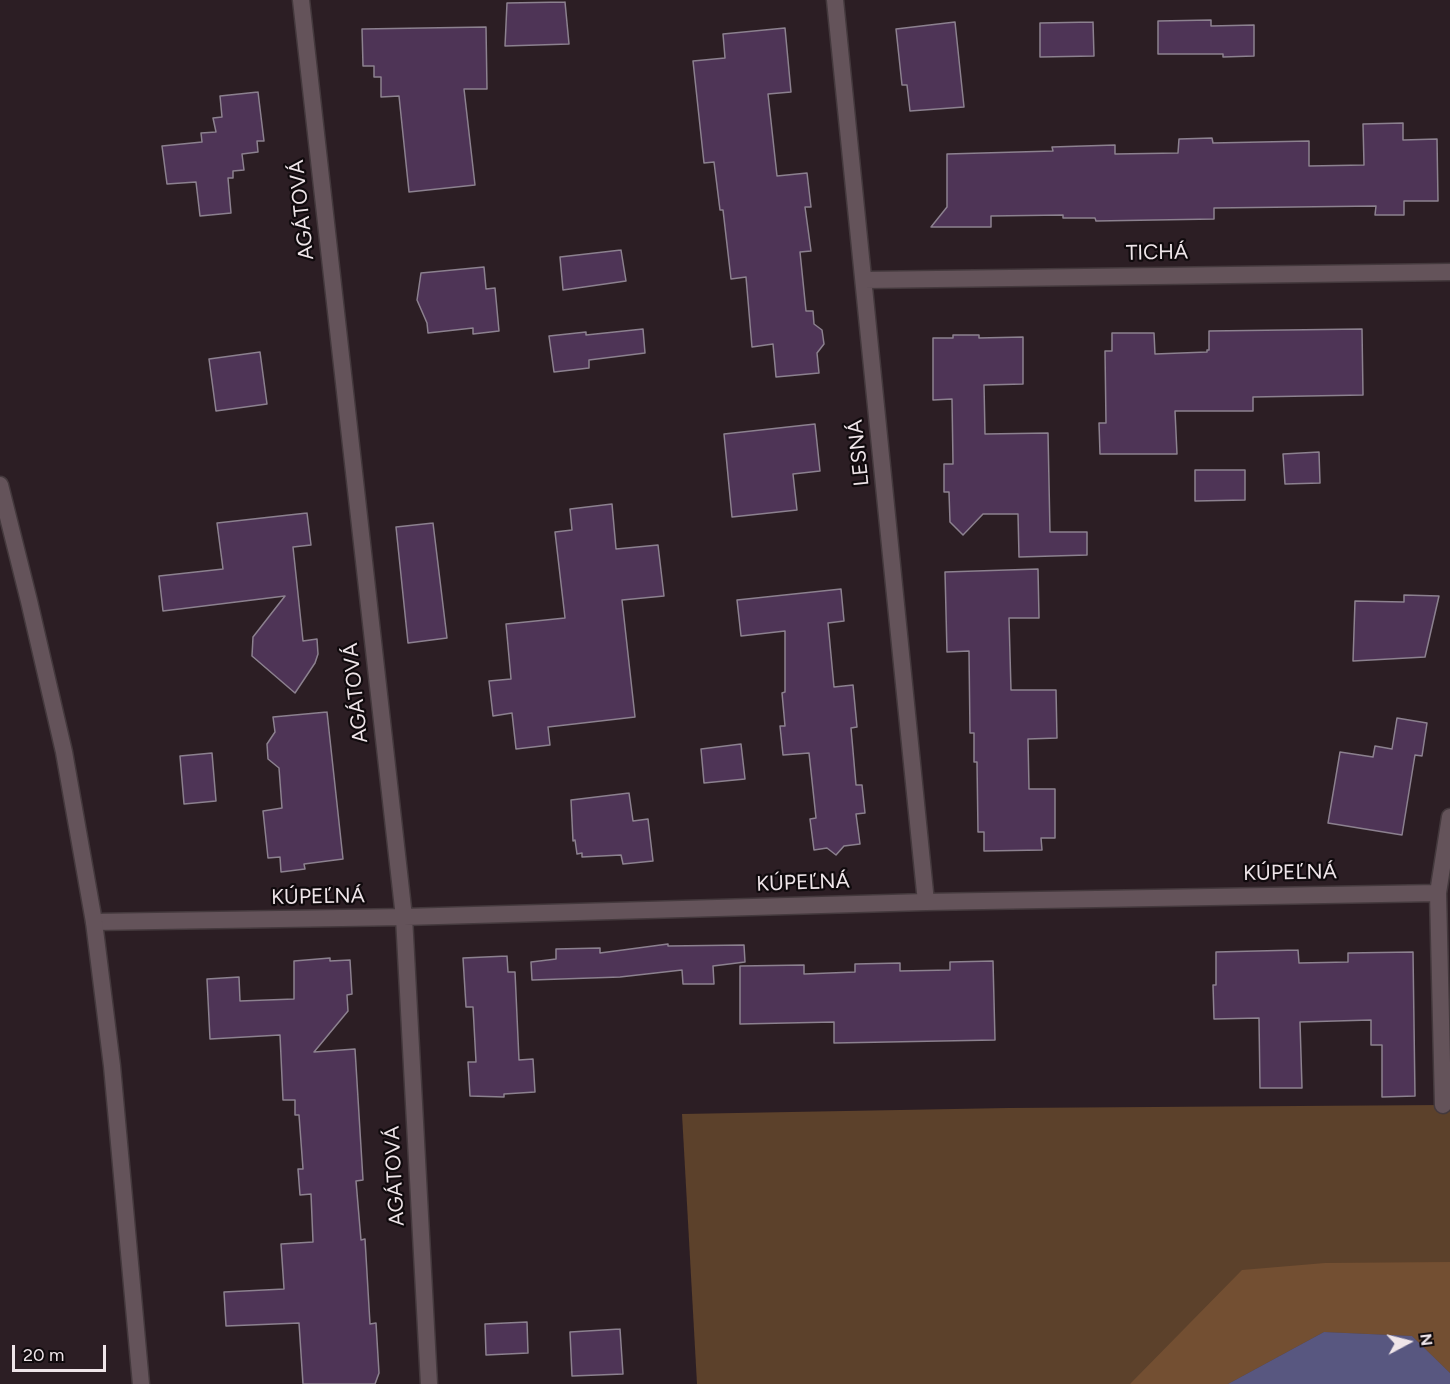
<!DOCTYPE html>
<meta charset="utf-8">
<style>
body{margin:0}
#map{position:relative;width:1450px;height:1384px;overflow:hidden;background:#2c1e24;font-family:Figtree,sans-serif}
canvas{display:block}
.north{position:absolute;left:1378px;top:1312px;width:60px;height:60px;-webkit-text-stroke:4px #100a0d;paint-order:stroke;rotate:83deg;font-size:16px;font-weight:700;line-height:24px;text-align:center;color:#efe5e9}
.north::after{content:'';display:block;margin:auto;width:21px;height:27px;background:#efe5e9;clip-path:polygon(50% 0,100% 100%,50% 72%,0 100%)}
.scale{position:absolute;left:12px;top:1345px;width:94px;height:27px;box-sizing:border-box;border:3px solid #efe5e9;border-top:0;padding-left:8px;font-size:18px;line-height:21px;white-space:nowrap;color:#efe5e9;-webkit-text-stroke:4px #100a0d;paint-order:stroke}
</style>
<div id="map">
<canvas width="1450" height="1384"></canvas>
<div class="north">N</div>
<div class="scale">20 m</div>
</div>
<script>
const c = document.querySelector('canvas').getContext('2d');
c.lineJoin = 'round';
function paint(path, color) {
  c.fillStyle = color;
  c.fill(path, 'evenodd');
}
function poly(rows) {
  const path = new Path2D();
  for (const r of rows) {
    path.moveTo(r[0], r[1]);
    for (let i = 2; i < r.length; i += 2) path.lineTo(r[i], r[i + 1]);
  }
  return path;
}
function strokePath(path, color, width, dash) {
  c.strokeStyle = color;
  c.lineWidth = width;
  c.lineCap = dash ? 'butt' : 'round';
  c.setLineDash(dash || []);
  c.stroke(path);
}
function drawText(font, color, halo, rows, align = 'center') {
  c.font = font + ' Figtree,sans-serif';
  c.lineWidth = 4.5;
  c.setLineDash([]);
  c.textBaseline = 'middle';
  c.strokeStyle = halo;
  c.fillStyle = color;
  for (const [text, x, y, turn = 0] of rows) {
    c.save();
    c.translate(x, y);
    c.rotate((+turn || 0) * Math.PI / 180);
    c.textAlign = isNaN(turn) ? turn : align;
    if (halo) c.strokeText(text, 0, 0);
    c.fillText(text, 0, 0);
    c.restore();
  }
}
const green = poly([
 [1443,1105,1450,1107,1450,1384,697,1384,682,1114,1008,1108]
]);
const forest = poly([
 [1450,1262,1450,1373,1412,1336,1324,1332,1228,1384,1130,1384,1242,1270,1325,1263]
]);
const water = poly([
 [1324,1332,1412,1336,1450,1373,1450,1384,1228,1384]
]);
const building = poly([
 [565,2,569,44,505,46,507,3,565,2],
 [1211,20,1211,26,1254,25,1254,56,1223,57,1223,54,1158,54,1158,21,1211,20],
 [955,22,964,107,910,111,907,85,902,85,896,29,955,22],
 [1093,22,1094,56,1040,57,1040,23,1093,22],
 [486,27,487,89,464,89,475,185,409,192,399,96,381,97,381,77,374,77,374,66,363,66,362,29,486,27],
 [785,28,791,92,768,94,777,176,807,173,811,207,805,207,811,251,800,252,806,311,813,311,814,324,822,330,824,344,817,353,819,373,776,377,773,344,752,347,746,277,731,279,723,210,720,210,714,162,704,163,693,61,725,58,723,34,785,28],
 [258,92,264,141,257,141,258,152,242,154,244,170,233,171,233,178,228,178,231,213,200,216,196,182,167,184,162,146,202,142,201,133,216,132,213,118,222,117,220,96,258,92],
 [1403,123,1403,140,1437,139,1438,201,1404,201,1404,215,1375,215,1376,206,1214,208,1214,219,1096,221,1095,218,1063,218,1063,215,991,216,991,227,931,227,947,207,947,154,1053,151,1052,147,1115,145,1115,154,1178,153,1179,139,1212,138,1213,143,1309,141,1309,166,1364,165,1363,124,1403,123],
 [621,250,626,281,563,290,560,257,621,250],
 [484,267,486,289,495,288,499,331,473,334,473,328,428,333,427,323,417,300,421,273,484,267],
 [643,329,645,353,589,360,589,368,554,372,549,336,586,332,586,335,643,329],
 [1362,329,1363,395,1253,397,1253,411,1175,411,1177,454,1100,454,1099,423,1106,423,1105,351,1112,351,1112,333,1154,333,1155,354,1207,352,1207,350,1209,350,1209,331,1362,329],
 [953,335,979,335,979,338,1023,337,1023,384,984,385,985,434,1048,433,1050,532,1087,532,1087,555,1019,557,1018,514,983,514,963,535,950,522,949,492,944,492,944,464,953,464,952,399,933,400,933,338,953,338,953,335],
 [260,352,267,404,216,411,209,359,260,352],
 [815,424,820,471,793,474,797,510,732,517,724,434,815,424],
 [1319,452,1320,483,1285,484,1283,454,1319,452],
 [1195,470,1245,470,1245,500,1195,501,1195,470],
 [612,504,616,549,658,545,664,596,622,600,635,717,548,727,550,745,516,749,512,713,493,716,489,681,511,679,506,624,565,618,555,532,572,530,570,509,612,504],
 [307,513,311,545,293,547,303,641,317,639,318,654,315,663,295,693,252,656,253,637,285,596,163,611,159,576,223,569,217,523,307,513],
 [433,523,447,638,408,643,396,527,433,523],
 [1038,569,1039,618,1009,618,1011,690,1056,690,1057,738,1028,739,1029,789,1055,789,1055,838,1041,838,1042,850,984,851,984,832,978,832,977,762,974,762,974,733,970,733,969,651,947,652,945,572,1038,569],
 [841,589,844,621,828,623,834,687,853,685,857,727,851,728,856,785,862,785,865,813,856,814,860,844,844,846,836,855,827,848,814,850,810,819,816,818,809,753,783,755,780,726,785,726,782,693,785,692,785,631,741,636,737,600,841,589],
 [1404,595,1439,596,1425,657,1353,661,1355,601,1404,602,1404,595],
 [327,712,343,859,304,864,305,869,281,872,280,857,268,858,263,811,282,808,279,768,268,759,267,744,275,732,273,717,327,712],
 [1397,718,1427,723,1422,756,1415,755,1402,835,1328,823,1340,752,1373,757,1375,746,1392,749,1397,718],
 [741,744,745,779,704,783,701,749,741,744],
 [212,753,216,801,184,804,180,756,212,753],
 [629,793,633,821,648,819,653,861,623,864,621,855,582,857,582,853,577,854,575,840,573,841,571,800,629,793],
 [668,944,668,946,744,945,745,962,713,966,714,984,683,984,682,970,620,977,532,980,531,962,556,959,556,949,600,948,600,953,668,944],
 [1298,950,1299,963,1348,962,1348,953,1413,952,1415,1096,1382,1097,1382,1045,1371,1045,1371,1020,1300,1022,1302,1088,1260,1088,1259,1018,1214,1019,1213,985,1216,985,1216,952,1298,950],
 [507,956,508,972,515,972,519,1060,533,1059,535,1092,504,1094,504,1097,470,1096,468,1062,476,1062,473,1007,466,1007,463,958,507,956],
 [330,958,330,961,350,960,352,994,347,995,348,1011,314,1052,355,1049,363,1180,356,1181,361,1240,365,1239,370,1324,376,1323,379,1373,375,1384,303,1384,299,1323,226,1326,224,1292,284,1289,281,1244,313,1242,311,1194,300,1195,298,1169,303,1169,299,1115,295,1115,295,1100,283,1100,280,1035,210,1039,207,979,239,977,240,1001,294,999,294,961,330,958],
 [993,961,995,1040,834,1043,834,1022,740,1024,740,966,804,965,804,974,855,972,855,964,900,963,900,971,950,970,950,962,993,961],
 [527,1322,528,1353,486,1355,485,1324,527,1322],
 [620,1329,623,1374,572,1376,570,1332,620,1329]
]);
const minor = poly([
 [301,0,404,917,429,1384],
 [835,0,926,902],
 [864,280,1450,272],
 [1438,893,1443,1105],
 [94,922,404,917,926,902,1438,893,1450,817]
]);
const tertiary = poly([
 [0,485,29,601,64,752,94,922,112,1066,141,1384]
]);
const streetNames = [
 ["AGÁTOVÁ",302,210,-96],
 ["TICHÁ",1157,253,-1],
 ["LESNÁ",859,453,-96],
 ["AGÁTOVÁ",356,693,-96],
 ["KÚPEĽNÁ",1290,873,-1],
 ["KÚPEĽNÁ",803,883,-2],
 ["KÚPEĽNÁ",318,897,-1],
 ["AGÁTOVÁ",395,1176,-93]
];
paint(green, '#5c412b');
paint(forest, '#734f32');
paint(water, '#585780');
paint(building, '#4e3456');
strokePath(building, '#8c818f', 1.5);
strokePath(minor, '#44393d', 19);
strokePath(tertiary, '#44393d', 19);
strokePath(minor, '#64535a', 16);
strokePath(tertiary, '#64535a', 16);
drawText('21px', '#efe5e9', '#100a0d', streetNames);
</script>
